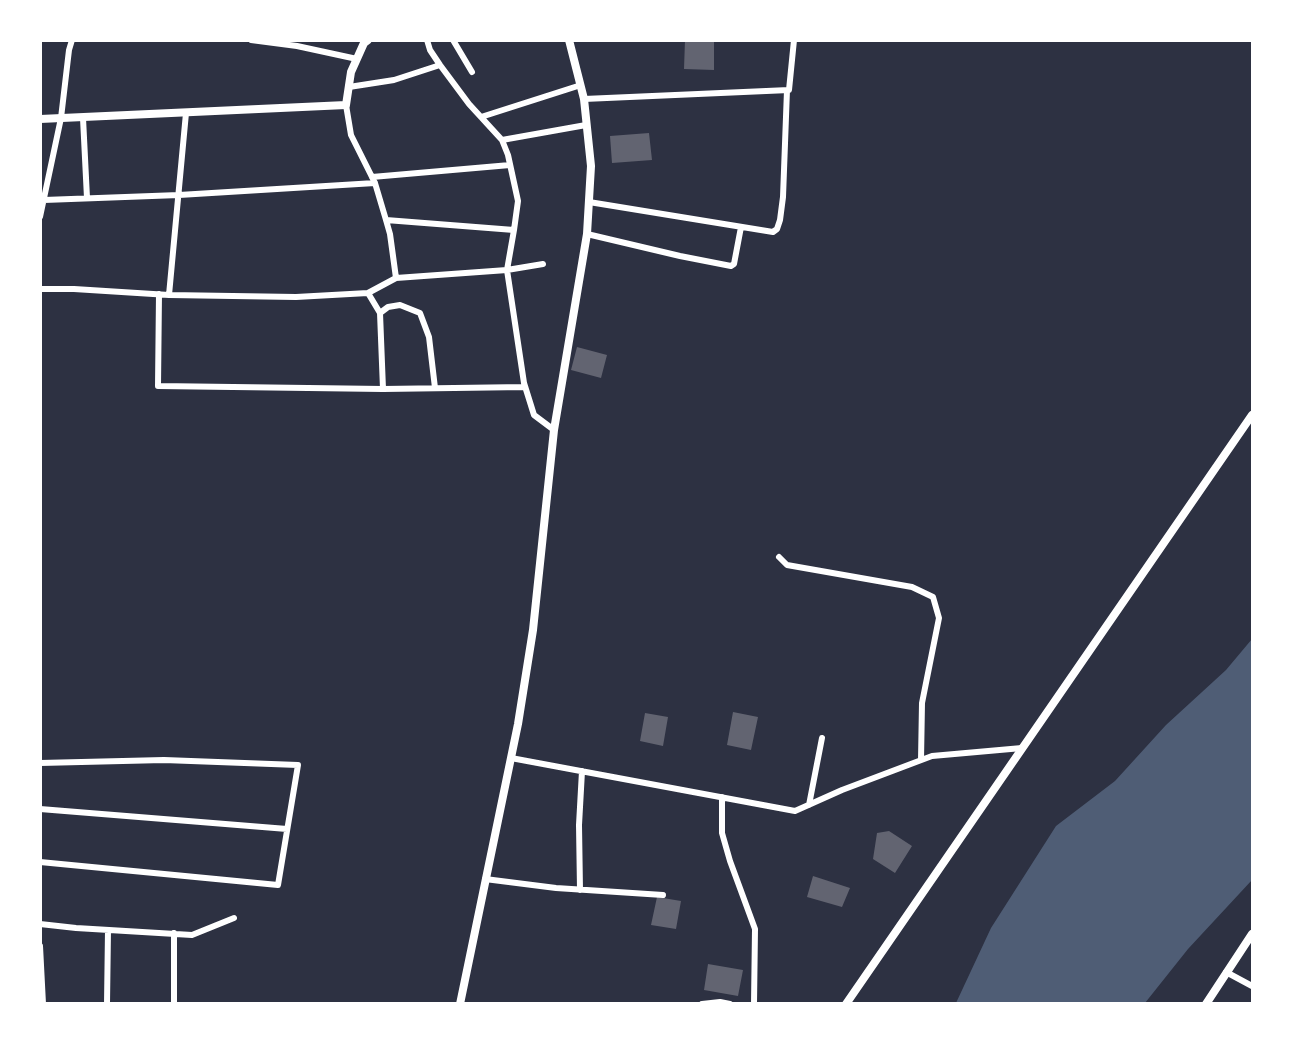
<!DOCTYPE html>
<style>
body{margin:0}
#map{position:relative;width:1293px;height:1044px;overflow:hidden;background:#2d3142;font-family:Arial,sans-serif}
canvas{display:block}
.frame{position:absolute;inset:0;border:42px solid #fff;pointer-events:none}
</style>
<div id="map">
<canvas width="1293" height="1044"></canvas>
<div class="frame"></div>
</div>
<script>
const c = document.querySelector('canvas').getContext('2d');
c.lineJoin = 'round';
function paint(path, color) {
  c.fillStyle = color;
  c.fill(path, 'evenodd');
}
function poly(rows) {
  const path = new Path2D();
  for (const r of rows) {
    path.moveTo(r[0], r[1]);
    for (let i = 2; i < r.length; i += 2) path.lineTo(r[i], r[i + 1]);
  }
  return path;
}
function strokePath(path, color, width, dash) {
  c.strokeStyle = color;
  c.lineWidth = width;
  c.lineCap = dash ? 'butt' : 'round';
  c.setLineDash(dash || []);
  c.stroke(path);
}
const water = poly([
 [1252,639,1252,880,1188,949,1145,1003,956,1003,991,928,1056,826,1115,781,1166,725,1226,670]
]);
const building = poly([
 [685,40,714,41,714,70,684,69],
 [649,133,652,160,612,163,610,136],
 [577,347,607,355,601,378,571,370],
 [733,712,758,717,751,750,727,745],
 [645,713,668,717,663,746,640,741],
 [889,831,912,846,895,873,873,859,877,833],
 [813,876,850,888,842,907,807,897],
 [657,897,681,901,676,929,651,925],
 [708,964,743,970,738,996,704,990]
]);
const minor = poly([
 [251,40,297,46,357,59],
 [427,40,430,50,440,65,469,104,502,140,508,155,518,201,514,230,507,270,524,383,534,415,554,430],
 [453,40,472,72],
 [349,87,394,80,440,65],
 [584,99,789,90,794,40],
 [346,105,351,135,375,183,386,220,390,234,396,278],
 [481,117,581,85],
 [83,118,87,198],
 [502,140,586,125],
 [372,177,510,165],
 [44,200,179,195,375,183],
 [589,202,773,232,777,229,780,220,783,197,787,90],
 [40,217,61,118,69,50,72,40],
 [386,220,514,230],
 [587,234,680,256,731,266,734,264,741,227],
 [40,289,74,289,169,295,296,297,368,293,396,278,507,270,543,264],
 [368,293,380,313,383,389],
 [159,294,158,386,383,389,525,387],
 [169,295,186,113],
 [380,313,388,307,400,305,420,313,429,337,435,388],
 [779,557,787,565,912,587,933,597,939,618,922,703,921,760],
 [511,758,795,811,842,790,932,756,1022,748],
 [40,763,164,760,298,765,278,885,40,862],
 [722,797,722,833,730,861,755,929,754,1004],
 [809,805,822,738],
 [40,809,287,829],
 [485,879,556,888,663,895],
 [580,890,579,825,582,771],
 [40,924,76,928,192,935,234,918],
 [174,933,174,1004],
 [40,946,43,1004],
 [1226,972,1252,986],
 [107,1004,108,930],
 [702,1004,720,1002,730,1004]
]);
const tertiary = poly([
 [1206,1004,1252,934]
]);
const secondary = poly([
 [40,119,346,105,351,72,364,43,368,40],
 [460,1004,518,724,533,630,554,430,587,234,591,166,584,99,569,40],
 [846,1004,1252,415]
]);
paint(water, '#4f5d75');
paint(building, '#626471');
strokePath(minor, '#fff', 6);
strokePath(tertiary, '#fff', 8);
strokePath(secondary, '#fff', 8);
</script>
